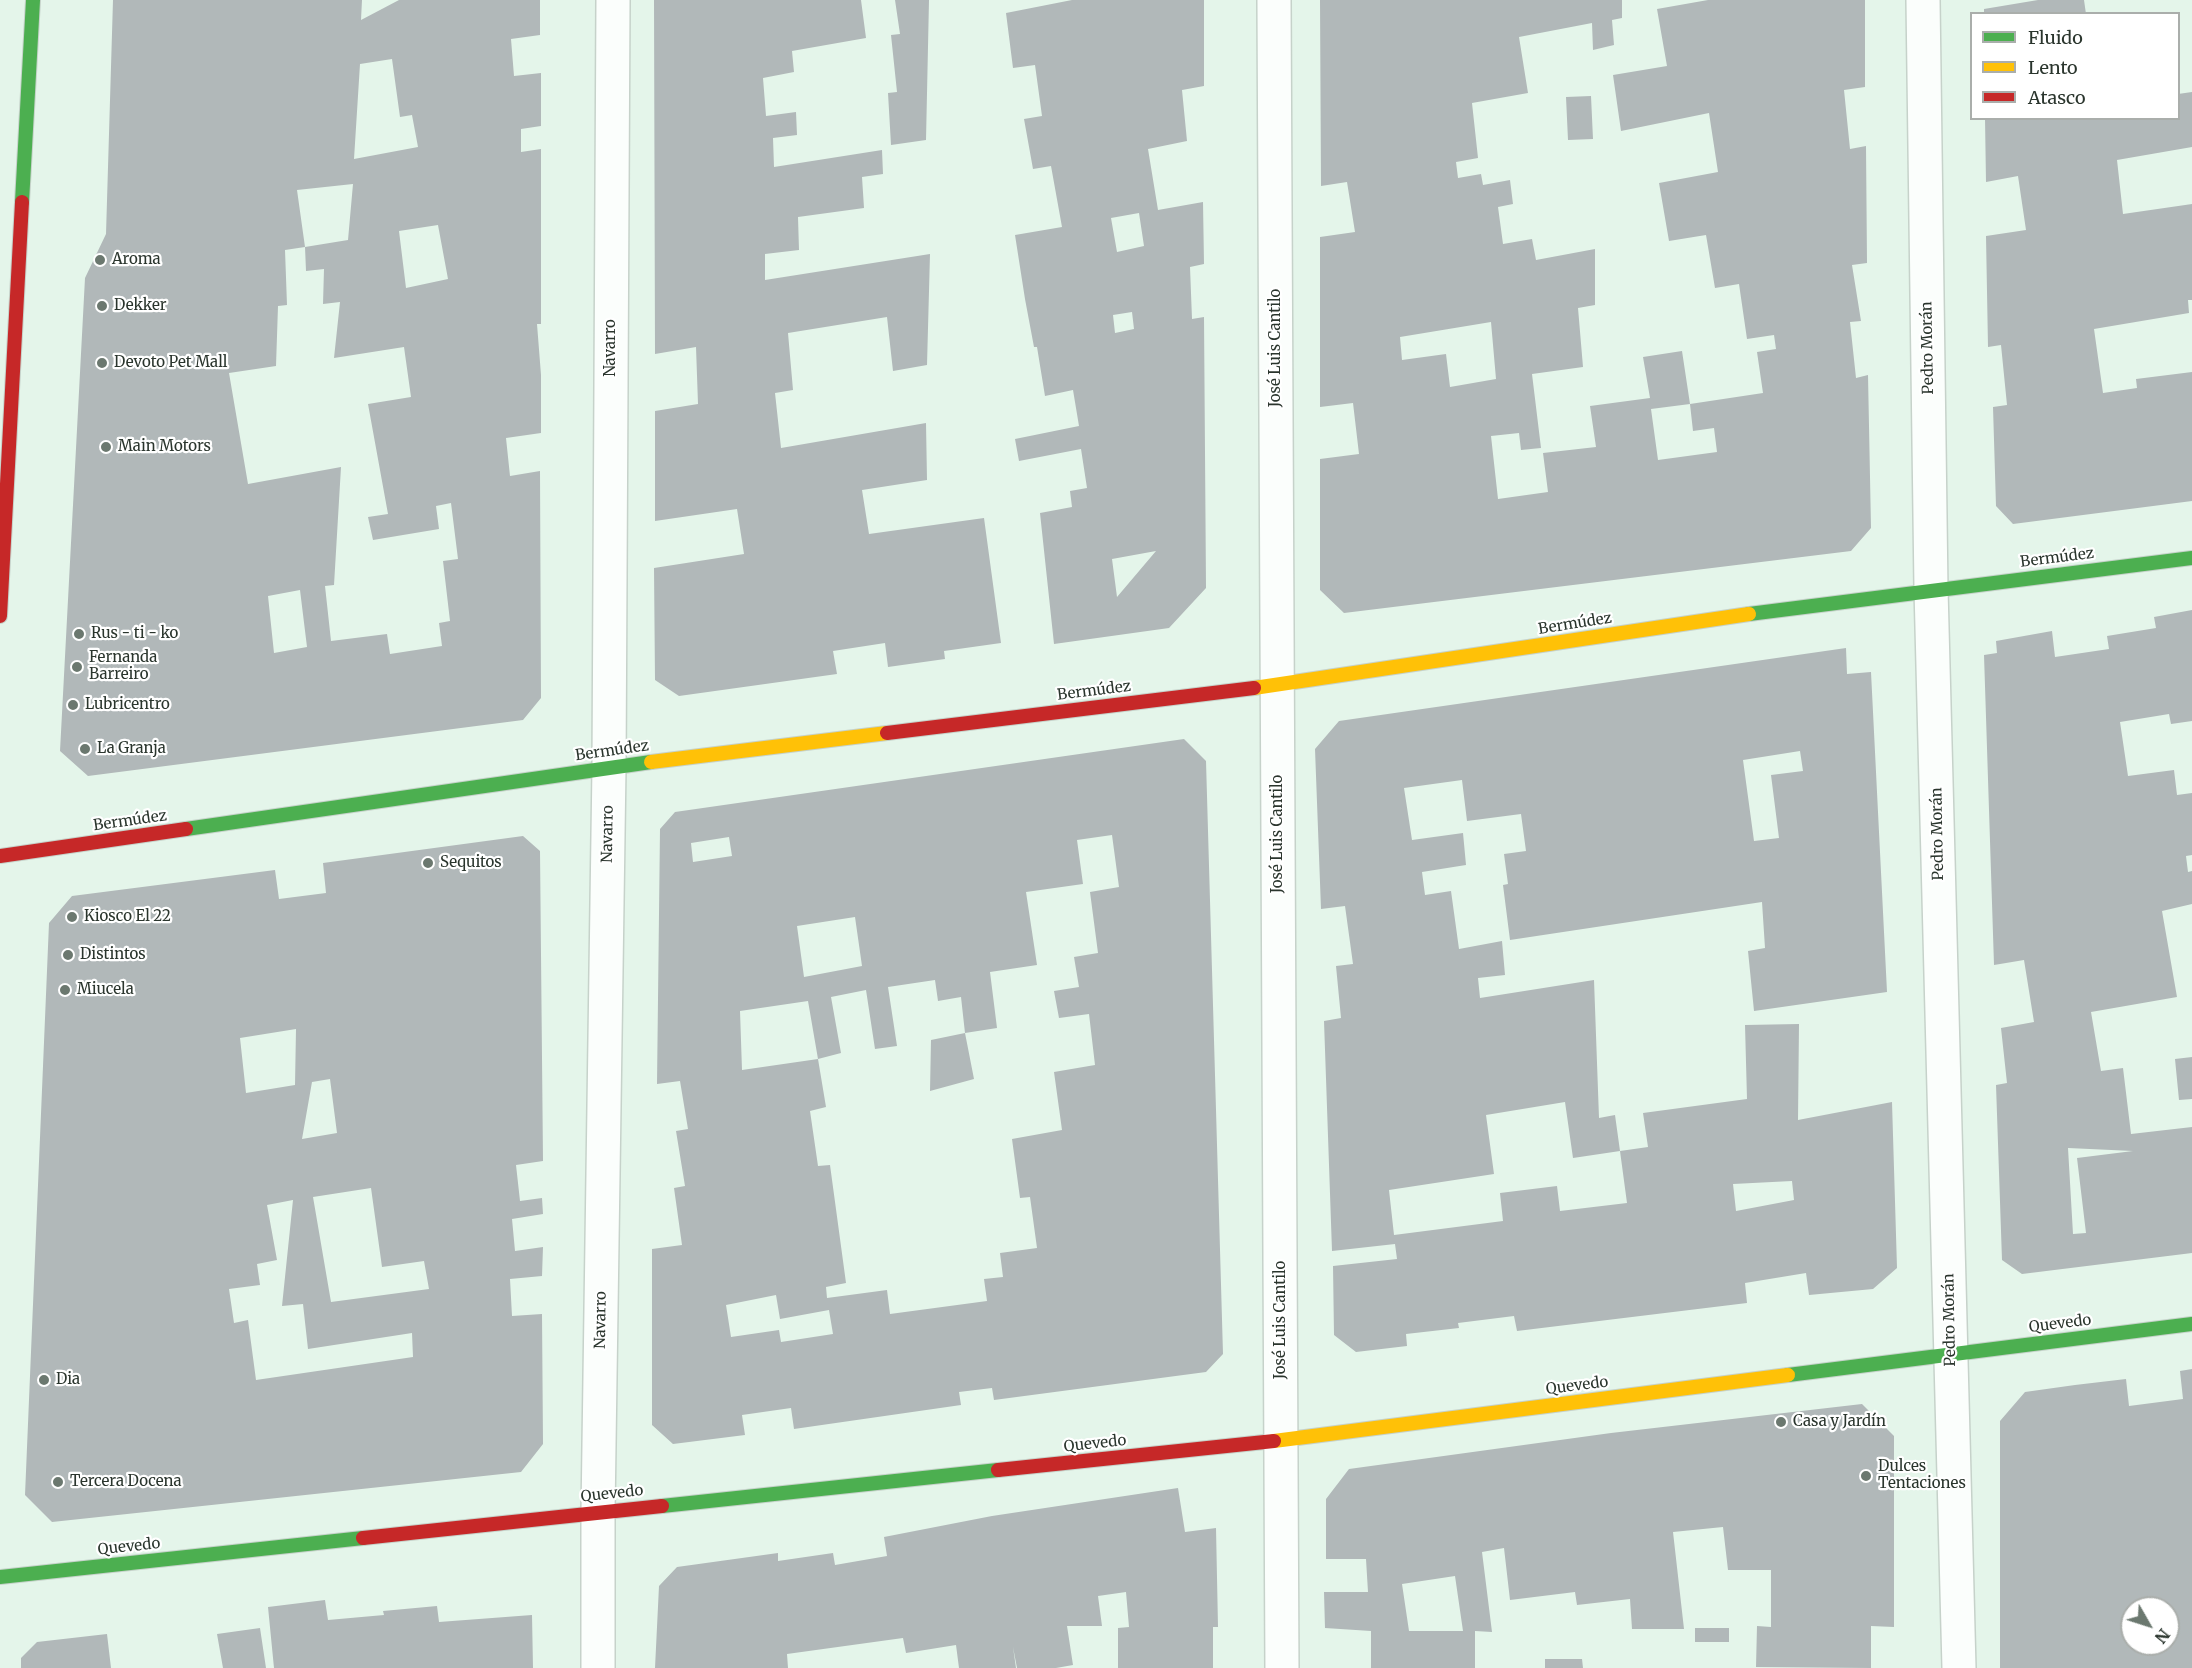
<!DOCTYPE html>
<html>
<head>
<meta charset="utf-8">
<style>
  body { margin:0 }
  #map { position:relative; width:2192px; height:1668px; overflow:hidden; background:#e4f5ea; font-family:Merriweather,serif }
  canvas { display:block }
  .legend { position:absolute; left:1970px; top:12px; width:210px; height:108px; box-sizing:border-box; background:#fff; border:2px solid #aaaeab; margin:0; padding:8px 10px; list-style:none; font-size:18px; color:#2a352d }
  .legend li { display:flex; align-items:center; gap:12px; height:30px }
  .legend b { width:30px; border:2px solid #aaaeab }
  .north { position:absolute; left:2120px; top:1596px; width:60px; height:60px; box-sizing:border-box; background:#fff; border:2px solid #aaaeab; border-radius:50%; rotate:129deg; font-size:16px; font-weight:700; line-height:24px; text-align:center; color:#2a352d }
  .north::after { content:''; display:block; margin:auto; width:21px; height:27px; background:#6b786f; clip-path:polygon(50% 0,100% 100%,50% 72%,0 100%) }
</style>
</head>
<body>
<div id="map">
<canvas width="2192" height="1668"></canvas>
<ul class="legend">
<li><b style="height:8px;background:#4caf50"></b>Fluido</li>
<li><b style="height:8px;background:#ffc107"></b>Lento</li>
<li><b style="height:8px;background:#c62828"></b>Atasco</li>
</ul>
<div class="north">N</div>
</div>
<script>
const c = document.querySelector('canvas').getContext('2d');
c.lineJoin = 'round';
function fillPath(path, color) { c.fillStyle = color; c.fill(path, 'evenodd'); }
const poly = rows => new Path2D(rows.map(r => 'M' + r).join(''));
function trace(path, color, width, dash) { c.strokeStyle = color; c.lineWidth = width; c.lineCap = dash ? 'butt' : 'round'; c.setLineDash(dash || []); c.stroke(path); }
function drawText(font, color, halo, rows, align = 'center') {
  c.font = font + ' Merriweather,serif'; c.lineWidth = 4.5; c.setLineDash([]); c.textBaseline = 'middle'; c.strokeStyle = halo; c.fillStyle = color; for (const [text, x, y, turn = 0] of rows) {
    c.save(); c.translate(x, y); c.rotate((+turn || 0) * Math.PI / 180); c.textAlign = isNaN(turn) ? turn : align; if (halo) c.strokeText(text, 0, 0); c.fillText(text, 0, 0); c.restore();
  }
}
fillPath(poly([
  [113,0,362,0,361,20,399,0,540,0,540,35,511,39,514,76,541,73,541,126,521,129,521,152,541,149,541,324,537,324,541,375,541,433,506,438,510,476,540,471,541,698,523,720,88,776,60,751,85,278,106,234],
  [392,59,400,117,412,115,418,147,354,159,360,64],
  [353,184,348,240,305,247,306,271,324,269,323,304,340,302,334,358,404,347,411,397,368,404,388,514,368,517,373,540,439,529,436,506,451,503,458,559,443,561,450,621,439,623,442,646,390,654,387,634,331,641,325,586,334,585,341,467,248,484,229,373,276,366,278,306,287,305,285,250,305,247,297,190],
  [438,225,448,279,406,288,399,231],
  [300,590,307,647,274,653,268,596],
  [654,0,861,0,866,38,792,51,794,72,763,78,766,116,796,112,797,135,773,138,774,167,882,150,883,174,862,177,864,208,798,217,799,250,765,254,765,280,930,254,927,365,893,371,887,317,788,333,793,390,775,393,781,448,926,423,927,480,862,490,869,534,984,518,1001,643,944,651,945,659,888,667,885,643,833,651,837,674,679,696,655,680,654,568,744,554,737,509,655,521,655,411,698,404,696,347,655,354],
  [895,0,929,0,926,140,891,145,888,93,897,92,891,35,900,34],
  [1072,0,1204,0,1204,86,1182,90,1187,141,1148,149,1158,210,1203,202,1204,264,1190,267,1192,319,1204,317,1206,588,1169,628,1054,644,1040,513,1072,507,1070,491,1087,488,1081,449,1019,461,1015,439,1079,426,1073,390,1045,396,1037,347,1034,347,1025,299,1015,235,1062,227,1051,166,1033,169,1024,119,1042,116,1035,65,1013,68,1006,13],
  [1139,213,1144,246,1117,252,1111,218],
  [1132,312,1134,329,1115,333,1113,315],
  [1156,551,1117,597,1112,559],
  [1320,0,1622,0,1622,18,1612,20,1614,45,1593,50,1592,23,1519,37,1528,93,1472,103,1478,158,1456,162,1458,178,1481,174,1483,185,1510,180,1513,204,1498,207,1503,244,1532,239,1536,260,1595,249,1595,305,1578,308,1583,367,1532,374,1541,448,1521,450,1519,433,1491,436,1498,499,1548,492,1543,453,1596,447,1590,406,1650,398,1643,357,1682,351,1690,404,1763,393,1757,352,1776,349,1774,335,1747,339,1739,284,1715,288,1706,235,1669,241,1659,183,1718,172,1709,113,1621,131,1613,75,1667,66,1657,9,1708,0,1865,0,1865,87,1844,90,1850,149,1866,146,1867,263,1852,265,1861,321,1850,322,1856,378,1868,375,1871,528,1851,551,1344,613,1320,590,1320,459,1359,454,1353,403,1320,407,1320,237,1355,232,1347,182,1321,186],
  [1491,322,1496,379,1450,387,1446,354,1402,360,1400,337],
  [1690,404,1693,431,1714,428,1717,452,1658,460,1651,409],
  [2038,0,2084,0,2086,14,1984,14,1984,9],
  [2192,92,2192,147,2117,160,2123,214,2192,204,2192,300,2188,300,2189,313,2094,329,2103,393,2137,388,2136,379,2192,372,2192,501,2013,524,1996,506,1993,407,2007,405,2001,345,1988,347,1986,236,2026,230,2018,176,1986,182,1985,118,2178,118,2178,94],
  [1591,96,1593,139,1568,140,1566,97],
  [2192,610,2192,721,2171,724,2169,714,2120,722,2128,776,2174,770,2177,795,2192,793,2192,855,2186,856,2188,872,2192,871,2192,904,2162,911,2177,997,2091,1012,2101,1071,2123,1068,2131,1134,2192,1127,2192,1253,2022,1274,2002,1260,1996,1085,2007,1083,2001,1028,2034,1022,2024,960,1994,965,1984,655,1997,653,1996,641,2052,631,2055,657,2109,649,2107,636,2156,628,2154,617],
  [2068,1148,2133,1151,2077,1158,2086,1233,2073,1234],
  [1846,648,1847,674,1871,672,1887,992,1754,1011,1748,951,1765,948,1762,902,1510,940,1503,885,1508,884,1504,854,1526,851,1521,814,1467,821,1462,780,1404,788,1412,840,1463,833,1466,865,1422,872,1425,895,1451,891,1459,949,1502,941,1505,975,1478,978,1480,998,1594,980,1599,1118,1615,1115,1620,1151,1573,1158,1565,1102,1486,1115,1494,1174,1389,1190,1394,1235,1503,1221,1500,1193,1557,1186,1560,1211,1627,1203,1620,1151,1648,1147,1643,1113,1747,1099,1745,1025,1799,1024,1798,1120,1892,1102,1897,1268,1873,1289,1809,1295,1806,1273,1745,1283,1747,1303,1517,1331,1514,1316,1458,1323,1459,1328,1406,1334,1407,1346,1356,1352,1334,1335,1333,1266,1397,1259,1395,1244,1332,1251,1324,1021,1341,1018,1336,966,1353,964,1345,906,1321,909,1315,749,1339,721],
  [1800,751,1803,771,1771,775,1779,838,1754,841,1743,760],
  [1792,1181,1794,1200,1736,1211,1733,1184],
  [1184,739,1206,761,1223,1354,1206,1372,994,1400,992,1388,959,1392,961,1405,794,1429,791,1408,742,1415,745,1435,673,1444,652,1425,652,1249,682,1245,674,1188,685,1186,676,1131,688,1129,680,1081,657,1084,660,829,675,812],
  [1112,835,1119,887,1090,892,1098,953,1074,957,1079,987,1054,991,1059,1018,1089,1014,1095,1065,1054,1072,1062,1130,1012,1139,1020,1198,1030,1197,1037,1248,1000,1253,1003,1277,984,1279,987,1301,890,1314,887,1290,827,1298,826,1287,846,1283,830,1165,818,1166,810,1111,826,1107,818,1059,742,1070,740,1011,808,1001,818,1059,841,1053,831,997,866,990,875,1049,897,1046,888,987,935,980,938,1001,961,997,965,1033,997,1028,990,972,1037,965,1026,892,1083,884,1077,840],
  [729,837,732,856,693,862,691,843],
  [855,917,862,966,804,977,797,926],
  [776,1295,780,1319,829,1310,833,1334,781,1342,779,1330,731,1337,726,1305],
  [523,836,540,851,543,1161,516,1165,520,1201,542,1198,543,1214,512,1219,515,1251,543,1247,542,1276,510,1279,512,1316,542,1314,543,1444,521,1472,52,1522,25,1495,49,923,72,896,275,870,279,899,326,893,323,863],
  [296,1029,295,1085,246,1093,240,1038],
  [330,1079,337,1133,302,1139,312,1082],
  [371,1188,382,1267,424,1261,429,1289,331,1302,313,1197],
  [293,1200,282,1306,303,1304,308,1349,412,1333,413,1357,256,1380,248,1320,234,1323,229,1289,260,1285,257,1264,277,1260,267,1205],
  [965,1033,974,1079,930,1091,931,1040],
  [2192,1057,2192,1099,2179,1100,2175,1059],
  [2192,1369,2192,1668,2000,1668,2000,1421,2025,1392,2075,1385,2126,1379,2129,1406,2183,1399,2180,1371],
  [2132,1608,2168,1608,2168,1644,2132,1644],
  [1862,1404,1894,1436,1894,1627,1871,1626,1871,1668,1756,1667,1757,1626,1771,1627,1771,1570,1728,1570,1723,1527,1673,1532,1684,1629,1632,1629,1630,1599,1577,1605,1575,1592,1510,1600,1504,1548,1482,1552,1492,1632,1475,1631,1475,1668,1371,1668,1371,1631,1325,1628,1324,1592,1368,1592,1366,1559,1326,1559,1326,1499,1349,1469,1611,1433],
  [1455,1576,1463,1631,1409,1631,1402,1584],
  [1178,1488,1185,1532,1216,1528,1218,1627,1213,1627,1213,1668,1118,1668,1118,1628,1129,1627,1126,1592,1098,1596,1102,1626,1067,1626,1073,1665,1056,1668,1017,1668,1013,1647,1016,1668,959,1668,956,1645,906,1653,903,1638,787,1654,788,1668,655,1668,659,1586,677,1567,778,1553,778,1561,833,1553,835,1565,887,1556,884,1537,992,1516],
  [325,1600,328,1620,384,1615,383,1611,437,1606,439,1622,532,1615,533,1668,274,1668,268,1607],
  [260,1628,266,1668,223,1668,217,1634],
  [1695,1628,1729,1628,1729,1642,1695,1642],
  [107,1634,111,1668,21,1668,21,1658,37,1642],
  [1545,1659,1582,1659,1583,1668,1545,1668]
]), '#b1b8b9');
const street = poly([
  [1274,0,1282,1668],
  [1923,0,1931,589,1959,1668],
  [598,1668,598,1512,609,767,613,0]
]);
const fast = poly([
  [22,202,33,0],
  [1749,614,2192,558],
  [186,829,651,762],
  [1788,1375,2192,1324],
  [662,1506,998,1470],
  [0,1577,363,1538]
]);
const slow = poly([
  [1254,688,1749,614],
  [651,762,887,733],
  [1274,1441,1788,1375]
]);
const jam = poly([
  [0,616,22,202],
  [887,733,1254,688],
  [0,856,186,829],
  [998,1470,1274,1441],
  [363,1538,662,1506]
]);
trace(street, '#c6d2ca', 36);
trace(fast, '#c6d2ca', 16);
trace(slow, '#c6d2ca', 16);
trace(jam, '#c6d2ca', 16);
trace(street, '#fbfefc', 33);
trace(fast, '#4caf50', 14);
trace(slow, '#ffc107', 14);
trace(jam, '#c62828', 14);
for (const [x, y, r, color] of [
  [100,260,6,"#6b786f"],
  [102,306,6,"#6b786f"],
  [102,363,6,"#6b786f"],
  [106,447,6,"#6b786f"],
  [79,634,6,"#6b786f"],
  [77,667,6,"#6b786f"],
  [73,705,6,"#6b786f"],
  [85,749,6,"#6b786f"],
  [428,863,6,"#6b786f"],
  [72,917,6,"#6b786f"],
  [68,955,6,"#6b786f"],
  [65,990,6,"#6b786f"],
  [44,1380,6,"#6b786f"],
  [1781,1422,6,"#6b786f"],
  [1866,1476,6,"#6b786f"],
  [58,1482,6,"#6b786f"]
]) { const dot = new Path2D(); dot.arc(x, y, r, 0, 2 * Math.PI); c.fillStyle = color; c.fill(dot); trace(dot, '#fff', 2); }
drawText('15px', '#2a352d', '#fff', [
  ["Aroma",112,260],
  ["Dekker",114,306],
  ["Devoto Pet Mall",114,363],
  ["Main Motors",118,447],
  ["Rus - ti - ko",91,634],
  ["Fernanda",89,658],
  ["Barreiro",89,675],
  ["Lubricentro",85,705],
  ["La Granja",97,749],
  ["Sequitos",440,863],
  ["Kiosco El 22",84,917],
  ["Distintos",80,955],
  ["Miucela",77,990],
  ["Dia",56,1380],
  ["Casa y Jardín",1793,1422],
  ["Dulces",1878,1467],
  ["Tentaciones",1878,1484],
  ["Tercera Docena",70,1482]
], 'left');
drawText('15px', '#2a352d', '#fff', [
  ["Navarro",611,348,-90],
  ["José Luis Cantilo",1276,348,-90],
  ["Pedro Morán",1928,348,-91],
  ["Bermúdez",2057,558,-7],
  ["Bermúdez",1575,624,-9],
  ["Bermúdez",1094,691,-7],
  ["Bermúdez",612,751,-8],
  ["Bermúdez",130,821,-8],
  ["Navarro",608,834,-89],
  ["José Luis Cantilo",1278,834,-90],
  ["Pedro Morán",1938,834,-91],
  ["Navarro",601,1320,-89],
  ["José Luis Cantilo",1281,1320,-90],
  ["Pedro Morán",1950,1320,-91],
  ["Quevedo",2060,1324,-7],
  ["Quevedo",1577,1386,-7],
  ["Quevedo",1095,1444,-6],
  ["Quevedo",612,1494,-6],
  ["Quevedo",129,1547,-6]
]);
</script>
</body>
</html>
